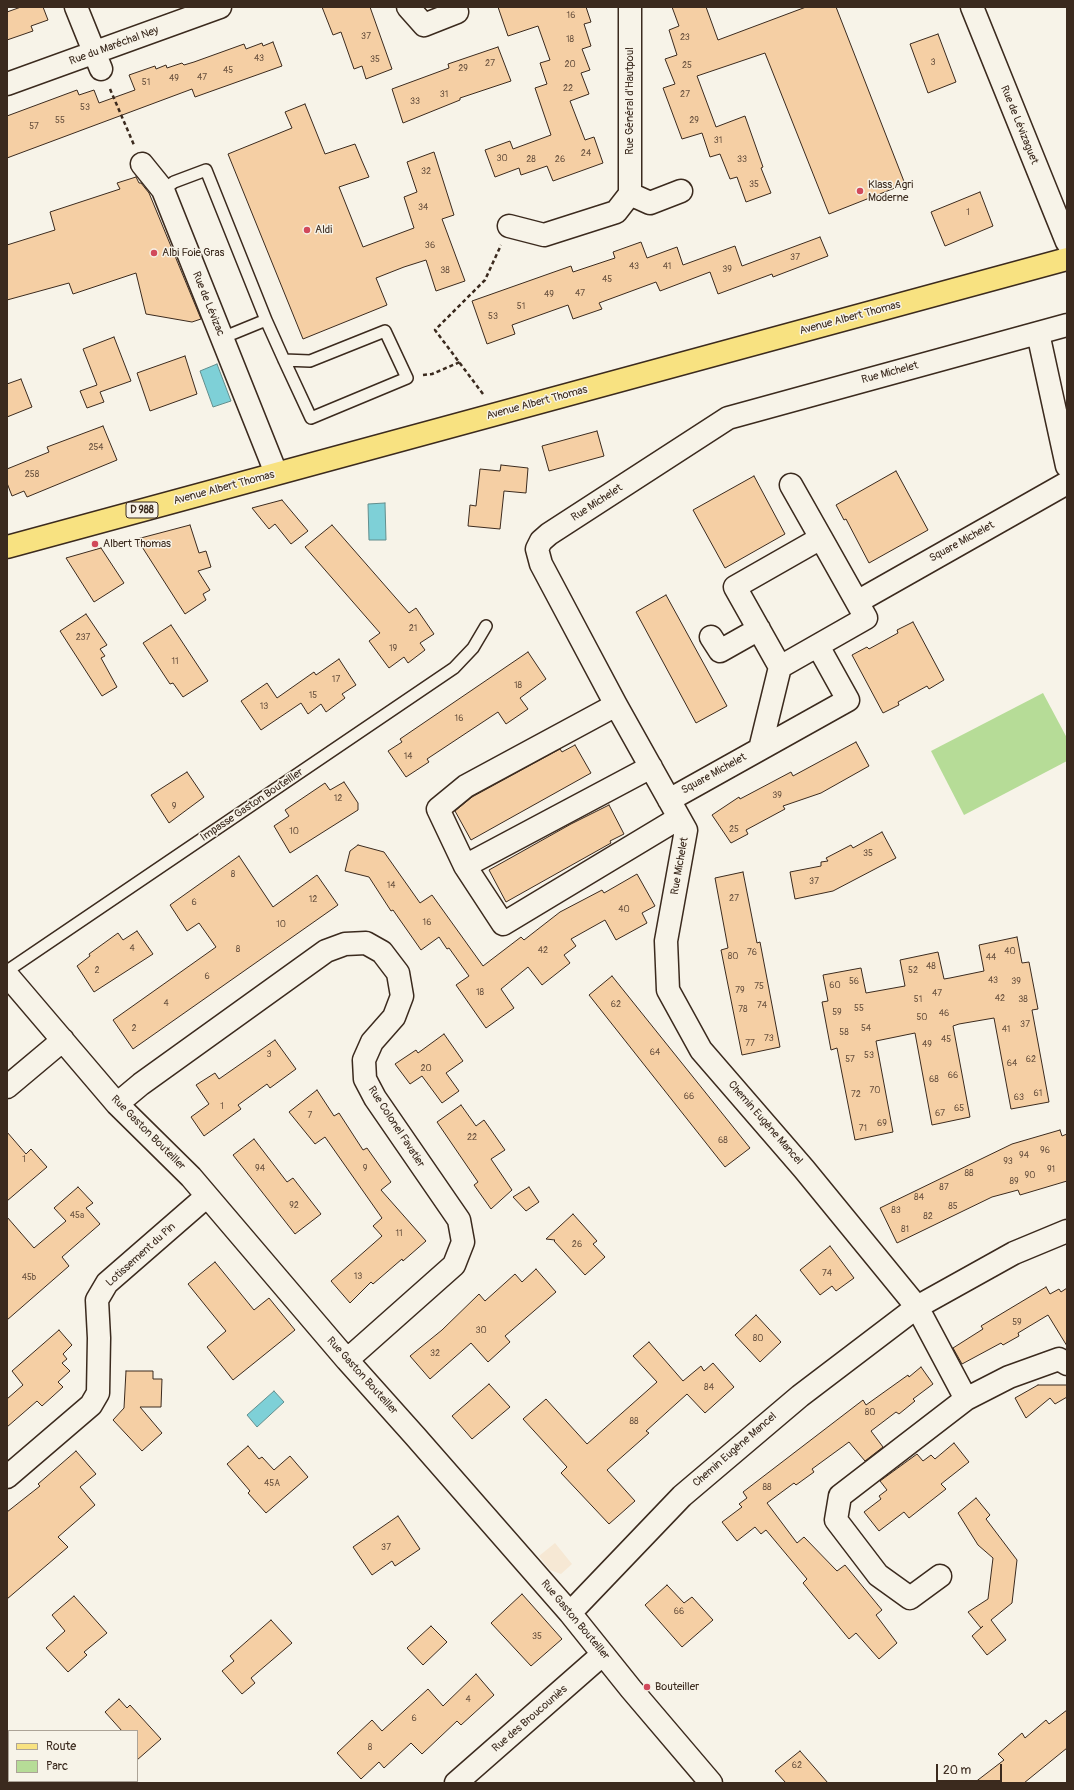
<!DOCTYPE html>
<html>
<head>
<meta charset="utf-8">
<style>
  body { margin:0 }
  #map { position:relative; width:1074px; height:1790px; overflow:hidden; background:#f7f3e8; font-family:Pangolin,sans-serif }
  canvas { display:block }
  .frame { position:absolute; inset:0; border:8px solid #3b2a1e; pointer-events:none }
  .legend { position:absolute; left:8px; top:1730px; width:130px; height:52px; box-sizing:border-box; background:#f7f3e8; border:1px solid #aca397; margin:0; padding:5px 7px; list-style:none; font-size:12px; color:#3b2a1e }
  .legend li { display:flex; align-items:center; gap:8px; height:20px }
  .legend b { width:20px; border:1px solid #aca397 }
  .scale { position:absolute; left:936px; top:1764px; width:66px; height:18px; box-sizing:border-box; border:2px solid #3b2a1e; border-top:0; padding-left:5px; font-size:12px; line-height:14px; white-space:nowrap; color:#3b2a1e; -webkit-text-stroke:3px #f7f3e8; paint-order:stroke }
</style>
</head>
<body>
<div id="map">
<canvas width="1074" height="1790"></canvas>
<div class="frame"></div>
<ul class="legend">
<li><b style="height:5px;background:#f8e281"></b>Route</li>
<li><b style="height:11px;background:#b6dc97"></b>Parc</li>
</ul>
<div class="scale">20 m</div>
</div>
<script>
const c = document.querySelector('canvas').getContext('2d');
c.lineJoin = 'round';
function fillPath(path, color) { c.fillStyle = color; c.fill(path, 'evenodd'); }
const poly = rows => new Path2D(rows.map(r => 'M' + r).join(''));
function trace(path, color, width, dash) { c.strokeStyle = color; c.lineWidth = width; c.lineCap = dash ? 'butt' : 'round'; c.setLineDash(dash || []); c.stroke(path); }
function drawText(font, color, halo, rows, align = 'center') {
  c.font = font + ' Pangolin,sans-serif'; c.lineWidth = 3; c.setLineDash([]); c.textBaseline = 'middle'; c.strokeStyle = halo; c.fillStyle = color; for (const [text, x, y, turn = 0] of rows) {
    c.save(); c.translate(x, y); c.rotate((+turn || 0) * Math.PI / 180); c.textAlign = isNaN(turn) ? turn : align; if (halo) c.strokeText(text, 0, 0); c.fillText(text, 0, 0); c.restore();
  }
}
fillPath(poly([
  [555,1543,572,1564,561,1574,550,1570,539,1556]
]), '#f6e8d4');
fillPath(poly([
  [1043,693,1067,738,1067,761,964,815,931,751]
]), '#b6dc97');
const water = poly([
  [217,364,231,401,213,407,200,371,217,364],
  [385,503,386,540,369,540,368,504,385,503],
  [274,1391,284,1402,257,1427,247,1415,274,1391]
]);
fillPath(water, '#7ed0d7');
trace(water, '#638e8d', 1);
const building = poly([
  [21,7,43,7,48,20,31,26,33,31,7,40,7,12,21,7],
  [322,7,370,7,392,69,366,79,362,66,354,69,341,32,333,35,322,7],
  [498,7,586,7,591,22,584,24,591,46,582,49,590,70,581,73,589,94,570,101,585,140,594,137,603,163,553,181,547,166,521,175,519,168,495,177,485,150,510,141,513,149,551,135,535,88,547,84,540,63,550,60,538,26,508,36,498,7],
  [672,7,706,7,718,40,806,7,836,7,905,184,829,214,765,53,697,76,716,127,745,116,763,167,761,168,771,193,746,202,737,177,730,179,720,154,710,157,702,133,682,139,663,88,675,84,665,59,677,55,669,30,679,26,672,7],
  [938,34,956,82,928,93,910,44,938,34],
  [273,42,282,66,195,97,192,89,7,158,7,116,77,90,79,95,94,90,99,103,135,90,129,75,155,66,156,69,166,65,167,68,182,63,184,65,194,62,244,44,246,49,262,43,263,46,273,42],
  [498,47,511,81,460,98,460,100,403,123,392,89,449,68,448,64,498,47],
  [305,104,325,154,355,144,362,161,369,177,339,187,363,247,414,228,404,197,417,192,407,162,434,152,454,215,442,219,465,281,436,291,426,260,404,267,376,278,387,305,303,339,228,154,292,128,285,112,305,104],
  [136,177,139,183,141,183,149,193,201,319,192,322,146,314,136,273,73,294,69,283,7,300,7,245,55,230,50,212,120,189,117,183,136,177],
  [980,192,993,226,945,246,931,212,980,192],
  [820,237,828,256,773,277,772,274,718,294,710,272,660,291,656,282,599,303,602,309,573,319,568,305,512,325,515,334,487,344,472,301,571,266,573,272,615,258,613,252,641,242,647,258,677,247,683,265,735,246,742,266,820,237],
  [114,337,131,381,100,392,104,402,87,408,80,391,97,385,83,349,114,337],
  [185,356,197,394,150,411,137,373,185,356],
  [21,379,32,407,7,417,7,384,21,379],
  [103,426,117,460,27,497,24,491,12,496,7,483,7,469,49,452,47,447,103,426],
  [597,431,604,456,549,471,542,446,597,431],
  [501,465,528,468,526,493,504,491,500,529,468,526,470,505,476,506,480,469,500,471,501,465],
  [896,471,928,530,869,563,846,519,844,520,836,505,896,471],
  [754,476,785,534,725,568,693,510,754,476],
  [282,500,308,531,291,544,275,524,269,529,252,508,282,500],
  [190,525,199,553,206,551,211,567,198,571,210,590,203,594,206,600,185,614,137,539,190,525],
  [332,525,409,613,416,608,434,634,420,643,425,650,408,663,404,657,389,668,369,641,380,633,305,547,332,525],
  [101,548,124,583,94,602,66,558,101,548],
  [666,595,727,706,696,723,636,612,666,595],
  [86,614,107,645,100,649,105,656,101,658,117,687,102,696,60,631,86,614],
  [913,622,944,680,929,689,927,686,898,702,899,705,883,713,852,655,867,647,869,649,898,633,897,630,913,622],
  [171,625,208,681,183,697,173,683,170,684,143,643,171,625],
  [528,652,546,679,520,698,528,709,506,724,498,712,427,759,429,762,406,777,388,751,402,742,400,739,528,652],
  [339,659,356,685,342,694,345,698,326,712,321,704,308,714,301,703,261,730,241,701,267,683,277,698,314,672,316,675,339,659],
  [856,742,869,766,821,793,783,806,785,809,746,830,748,834,731,843,712,815,739,797,740,799,791,772,793,776,856,742],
  [575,745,591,773,471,840,455,811,472,797,560,749,562,752,575,745],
  [187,772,204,797,169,823,151,795,187,772],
  [344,782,358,803,358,810,290,853,274,826,289,816,285,810,325,783,330,790,344,782],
  [609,805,624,834,610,841,611,843,506,902,489,870,571,824,609,805],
  [882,832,896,858,833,891,795,899,790,872,821,866,821,862,828,861,826,858,851,845,853,848,882,832],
  [358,845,384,852,420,903,432,895,483,966,521,937,524,940,560,912,602,890,604,893,637,874,655,906,642,913,647,923,616,940,605,920,571,939,576,946,564,955,570,963,542,985,528,967,501,989,514,1008,486,1028,456,985,469,976,449,948,447,949,439,937,421,950,393,910,391,911,369,877,345,871,350,851,358,845],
  [239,856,273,907,317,875,338,905,133,1049,113,1020,216,947,199,923,187,931,170,905,239,856],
  [743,872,757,943,760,942,780,1047,742,1055,721,950,728,948,715,878,743,872],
  [137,931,153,954,94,992,77,966,90,956,89,954,118,933,123,940,137,931],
  [1017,937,1022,963,1029,962,1038,1009,1032,1010,1049,1102,1011,1109,994,1018,959,1024,953,1026,970,1117,932,1125,915,1033,876,1041,893,1132,855,1140,837,1048,831,1050,822,1002,828,1001,823,975,861,968,866,993,905,986,900,960,938,952,944,979,950,978,984,971,979,945,1017,937],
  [612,976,750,1148,725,1167,589,995,612,976],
  [444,1034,463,1061,446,1073,459,1091,442,1103,422,1076,410,1084,395,1064,416,1050,418,1053,444,1034],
  [275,1040,296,1069,270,1088,267,1084,238,1105,241,1109,204,1136,191,1117,209,1104,196,1085,215,1073,219,1079,275,1040],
  [317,1090,334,1116,339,1113,363,1150,367,1148,391,1182,381,1190,426,1241,403,1261,402,1259,373,1284,371,1282,350,1303,331,1281,382,1236,373,1226,382,1218,325,1137,315,1144,289,1112,317,1090],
  [461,1105,476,1126,484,1120,505,1150,491,1159,512,1190,491,1209,474,1185,478,1182,437,1122,461,1105],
  [1060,1130,1062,1136,1067,1134,1067,1181,1020,1195,1018,1190,992,1197,897,1243,880,1208,1012,1144,1060,1130],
  [7,1132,26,1154,31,1149,47,1167,7,1201,7,1132],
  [254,1139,287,1182,293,1178,321,1214,295,1234,233,1155,254,1139],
  [78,1187,93,1203,86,1208,100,1224,62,1257,69,1266,7,1320,7,1217,34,1248,66,1221,54,1208,78,1187],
  [529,1187,539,1202,526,1211,513,1197,529,1187],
  [573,1214,597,1241,593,1244,605,1257,585,1275,554,1241,555,1240,546,1239,573,1214],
  [830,1246,854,1278,836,1291,832,1286,820,1295,800,1270,830,1246],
  [215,1262,254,1310,269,1298,295,1330,233,1380,207,1347,226,1331,188,1284,215,1262],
  [536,1269,556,1292,505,1336,510,1342,488,1362,471,1343,430,1379,410,1356,442,1330,479,1294,485,1301,515,1274,522,1282,536,1269],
  [1046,1287,1050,1294,1059,1289,1061,1292,1067,1288,1067,1346,1048,1315,1018,1333,1019,1336,1003,1345,1001,1343,962,1364,953,1348,983,1329,981,1326,1046,1287],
  [756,1315,781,1342,760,1362,735,1335,756,1315],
  [59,1330,72,1345,63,1354,67,1359,62,1363,70,1371,58,1382,63,1387,42,1406,37,1401,7,1427,7,1399,23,1385,12,1371,59,1330],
  [649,1342,683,1381,701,1366,704,1371,713,1363,734,1387,705,1413,687,1394,646,1431,649,1433,607,1470,635,1501,609,1524,561,1473,567,1467,523,1419,546,1399,587,1444,657,1382,633,1356,649,1342],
  [921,1367,933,1384,913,1399,915,1401,899,1414,896,1412,871,1431,883,1447,865,1461,849,1442,812,1469,814,1472,796,1485,794,1483,767,1503,797,1543,804,1537,837,1571,845,1565,882,1610,876,1615,897,1643,879,1659,856,1633,849,1639,803,1583,807,1579,766,1530,761,1534,755,1527,737,1541,722,1522,742,1507,739,1504,747,1498,743,1492,863,1400,866,1405,908,1375,909,1377,921,1367],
  [126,1371,153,1371,153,1379,162,1379,161,1407,140,1407,162,1433,142,1451,113,1420,124,1408,126,1371],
  [489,1384,510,1407,472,1439,452,1416,489,1384],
  [1038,1385,1067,1385,1067,1397,1055,1404,1050,1398,1026,1418,1015,1398,1038,1385],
  [954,1443,969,1462,941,1484,946,1489,909,1518,904,1512,879,1531,864,1512,881,1499,879,1496,887,1490,880,1481,917,1454,923,1461,931,1455,935,1459,954,1443],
  [248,1446,259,1459,262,1457,274,1470,290,1456,308,1477,266,1513,248,1493,250,1491,227,1464,248,1446],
  [76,1451,96,1474,80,1487,95,1505,58,1537,68,1547,7,1599,7,1512,40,1486,38,1484,76,1451],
  [976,1498,990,1515,986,1519,1017,1560,1012,1603,991,1620,1006,1640,987,1655,972,1636,983,1626,981,1628,968,1612,988,1599,993,1558,978,1545,958,1513,976,1498],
  [398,1516,420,1549,395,1566,392,1561,372,1575,353,1547,398,1516],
  [667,1585,684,1603,692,1597,713,1620,682,1647,645,1605,667,1585],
  [522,1594,562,1639,531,1666,491,1623,522,1594],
  [74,1596,107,1633,84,1652,87,1655,68,1672,46,1648,65,1631,52,1615,74,1596],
  [271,1620,292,1643,251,1678,255,1683,242,1694,222,1671,234,1661,230,1656,271,1620],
  [431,1626,447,1642,423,1665,407,1648,431,1626],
  [476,1674,494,1695,461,1725,457,1721,422,1754,411,1743,384,1768,379,1762,361,1779,337,1753,372,1720,382,1731,428,1689,443,1706,476,1674],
  [119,1699,127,1708,130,1705,161,1739,137,1760,137,1731,122,1731,105,1712,119,1699],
  [1067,1710,1067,1748,1024,1783,974,1783,1004,1760,998,1754,1022,1733,1025,1738,1046,1720,1049,1724,1067,1710],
  [800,1751,828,1783,786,1783,775,1771,800,1751]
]);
fillPath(building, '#f5cfa4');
trace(building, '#3b2a1e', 1);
const service = poly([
  [163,190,174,182,206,170,266,320],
  [222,338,266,320,284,360,311,418,407,378,385,331,310,361,284,360],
  [7,971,454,668,473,648,486,626]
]);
const minor = poly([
  [76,7,101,69],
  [408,7,424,25,457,12],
  [972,7,1067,242],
  [7,84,220,7],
  [142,164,163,190,276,473],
  [630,194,650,203,681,191],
  [509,226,544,235,616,212,630,194,630,7],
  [1038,333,1067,466],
  [791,485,821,538],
  [821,538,866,618,780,667,735,587,821,538],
  [857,602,1067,483],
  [711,637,720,651,759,629],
  [616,705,466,786,438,809,465,866,651,767],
  [760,749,780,667],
  [669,800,848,700,818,646],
  [465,866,503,924,679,818],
  [7,975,117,1104,191,1177,347,1360,415,1436,570,1613,631,1689,711,1783],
  [7,1087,63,1040],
  [117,1104,141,1084,326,951,345,944,366,943,382,952,398,973,402,996,394,1017,372,1042,364,1060,365,1079,375,1098,459,1220,463,1242,454,1265,347,1360],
  [966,1399,1009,1377,1059,1359,1067,1364],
  [7,1477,91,1405,98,1393,99,1338,97,1300,107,1283,207,1196],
  [940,1576,910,1598,878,1575,836,1520,840,1496,966,1399,917,1307,804,1169,701,1050,668,990,666,941,686,830,616,705,541,564,537,549,541,541,549,534,728,418,1067,325],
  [570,1613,682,1496,800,1396,917,1307,1014,1253,1067,1231],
  [456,1783,603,1654]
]);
const primary = poly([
  [7,547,1067,259]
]);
trace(service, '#3b2a1e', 14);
trace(minor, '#3b2a1e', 25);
trace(primary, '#3b2a1e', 25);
trace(poly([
  [110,89,134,145],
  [423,375,432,374,460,362],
  [483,394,435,330,485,280,501,245]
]), '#3b2a1e', 2.5, [4, 3]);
trace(service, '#f7f3e8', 11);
trace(minor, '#f7f3e8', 22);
trace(primary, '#f8e281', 22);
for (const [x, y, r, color] of [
  [860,191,4,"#d1495b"],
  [307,230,4,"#d1495b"],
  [154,253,4,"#d1495b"],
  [95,544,4,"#d1495b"],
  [647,1687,4,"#d1495b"]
]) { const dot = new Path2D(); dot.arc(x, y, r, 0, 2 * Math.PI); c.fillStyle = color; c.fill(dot); trace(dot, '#f7f3e8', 1.5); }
drawText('9px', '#6a5340', null, [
  ["16",571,16],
  ["37",366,37],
  ["23",685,38],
  ["18",570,40],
  ["43",259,59],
  ["35",375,60],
  ["3",933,63],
  ["27",490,64],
  ["20",570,65],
  ["25",687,66],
  ["29",463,69],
  ["45",228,71],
  ["47",202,78],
  ["49",174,79],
  ["51",146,83],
  ["22",568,89],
  ["31",444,95],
  ["27",685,95],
  ["33",415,102],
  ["53",85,108],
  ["55",60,121],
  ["29",694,121],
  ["57",34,127],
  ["31",718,141],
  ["24",586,154],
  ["30",502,159],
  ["28",531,160],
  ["26",560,160],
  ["33",742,160],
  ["32",426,172],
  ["35",754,185],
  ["34",423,208],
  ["1",968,213],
  ["36",430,246],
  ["37",795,258],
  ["43",634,267],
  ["41",667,267],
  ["39",727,270],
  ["38",445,271],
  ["45",607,280],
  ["47",580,294],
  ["49",549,295],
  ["51",521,307],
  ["53",493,317],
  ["254",96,448],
  ["258",32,475],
  ["21",413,629],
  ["237",83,638],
  ["19",393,649],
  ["11",175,662],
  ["17",336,680],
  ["18",518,686],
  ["15",313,696],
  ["13",264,707],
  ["16",459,719],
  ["14",408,757],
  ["39",777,796],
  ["12",338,799],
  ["9",174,807],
  ["25",734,830],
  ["10",294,832],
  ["35",868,854],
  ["8",233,875],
  ["37",814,882],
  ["14",391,886],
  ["27",734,899],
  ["12",313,900],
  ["6",194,903],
  ["40",624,910],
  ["16",427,923],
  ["10",281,925],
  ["4",132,949],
  ["8",238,950],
  ["42",543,951],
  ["40",1010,952],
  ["76",752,953],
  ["80",733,957],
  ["44",991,958],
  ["48",931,967],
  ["2",97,971],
  ["52",913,971],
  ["6",207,977],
  ["43",993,981],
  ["56",854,982],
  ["39",1016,982],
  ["60",835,986],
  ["75",759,987],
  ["79",740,991],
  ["18",480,993],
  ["47",937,994],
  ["42",1000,999],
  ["51",918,1000],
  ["38",1023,1000],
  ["4",166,1004],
  ["62",616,1005],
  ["74",762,1006],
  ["55",859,1009],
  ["78",743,1010],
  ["59",837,1013],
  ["46",944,1014],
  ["50",922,1018],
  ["37",1025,1025],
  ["2",134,1029],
  ["54",866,1029],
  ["41",1006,1030],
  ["58",844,1033],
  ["73",769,1039],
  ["45",946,1040],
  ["77",750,1044],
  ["49",927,1045],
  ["64",655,1053],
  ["3",269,1055],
  ["53",869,1056],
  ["57",850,1060],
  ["62",1031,1060],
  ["64",1012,1064],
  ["20",426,1069],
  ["66",953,1076],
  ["68",934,1080],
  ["70",875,1091],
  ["61",1038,1094],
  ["72",856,1095],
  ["66",689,1097],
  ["63",1019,1098],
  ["1",222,1107],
  ["65",959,1109],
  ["67",940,1114],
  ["7",310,1116],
  ["69",882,1124],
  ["71",863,1129],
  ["22",472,1138],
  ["68",723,1141],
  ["96",1045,1151],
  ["94",1024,1156],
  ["1",24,1160],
  ["93",1008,1162],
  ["94",260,1169],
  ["9",365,1169],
  ["91",1051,1170],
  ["88",969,1174],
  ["90",1030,1176],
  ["89",1014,1182],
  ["87",944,1188],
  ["84",919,1198],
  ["92",294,1206],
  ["85",953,1207],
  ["83",896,1211],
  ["45a",77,1216],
  ["82",928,1217],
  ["81",905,1230],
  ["11",399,1234],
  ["26",577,1245],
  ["74",827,1274],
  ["13",358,1277],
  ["45b",29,1278],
  ["59",1017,1323],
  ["30",481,1331],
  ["80",758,1339],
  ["32",435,1354],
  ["84",709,1388],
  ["80",870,1413],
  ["88",634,1422],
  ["45A",272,1484],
  ["88",767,1488],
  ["37",386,1548],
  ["66",679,1612],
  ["35",537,1637],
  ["4",468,1700],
  ["6",414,1719],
  ["8",370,1748],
  ["62",797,1766]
]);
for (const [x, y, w] of [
  [142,510,32]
]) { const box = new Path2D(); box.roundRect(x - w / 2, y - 8, w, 16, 3); c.fillStyle = '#f7f3e8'; c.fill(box); trace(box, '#3b2a1e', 1); }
drawText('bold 10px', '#3b2a1e', null, [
  ["D 988",142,510]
]);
drawText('11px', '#3b2a1e', '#f7f3e8', [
  ["Rue du Maréchal Ney",114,46,-20],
  ["Rue Général d'Hautpoul",630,101,-90],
  ["Rue de Lévizaguet",1019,125,68],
  ["Rue de Lévizac",208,304,68],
  ["Avenue Albert Thomas",850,318,-15],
  ["Rue Michelet",890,373,-15],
  ["Avenue Albert Thomas",537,403,-15],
  ["Avenue Albert Thomas",224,488,-15],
  ["Rue Michelet",597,503,-33],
  ["Square Michelet",962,542,-29],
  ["Square Michelet",714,774,-29],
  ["Impasse Gaston Bouteiller",252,805,-34],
  ["Rue Michelet",680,866,-80],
  ["Chemin Eugène Mancel",765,1123,49],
  ["Rue Colonel Favatier",396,1127,57],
  ["Rue Gaston Bouteiller",148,1133,45],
  ["Lotissement du Pin",141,1255,-42],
  ["Rue Gaston Bouteiller",362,1376,48],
  ["Chemin Eugène Mancel",735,1450,-41],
  ["Rue Gaston Bouteiller",575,1620,50],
  ["Rue des Broucouniès",530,1719,-41]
]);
drawText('11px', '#3b2a1e', '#f7f3e8', [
  ["Klass Agri",868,185],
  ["Moderne",868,198],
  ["Aldi",315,230],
  ["Albi Foie Gras",162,253],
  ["Albert Thomas",103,544],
  ["Bouteiller",655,1687]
], 'left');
</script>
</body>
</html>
